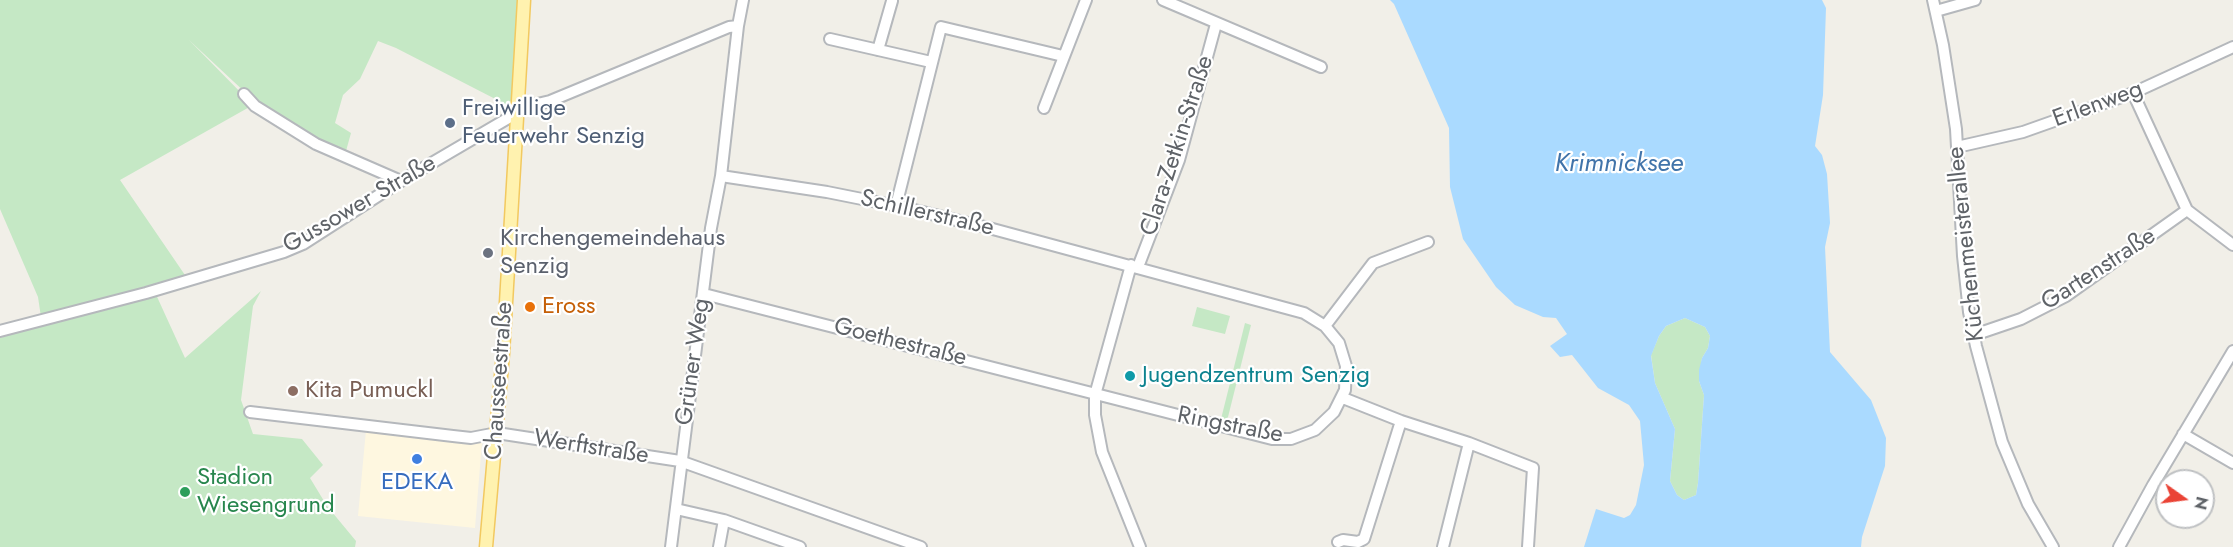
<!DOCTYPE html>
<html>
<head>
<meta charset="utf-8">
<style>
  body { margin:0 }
  #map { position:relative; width:2233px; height:547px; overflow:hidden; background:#f1efe8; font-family:Jost,sans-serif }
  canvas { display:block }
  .north { position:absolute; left:2155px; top:469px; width:60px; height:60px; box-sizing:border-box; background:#fff; border:2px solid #bfc1c3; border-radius:50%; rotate:104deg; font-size:16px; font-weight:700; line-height:24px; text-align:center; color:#5f6368 }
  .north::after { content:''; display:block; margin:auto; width:21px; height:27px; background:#ea4335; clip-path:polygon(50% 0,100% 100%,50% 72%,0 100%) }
</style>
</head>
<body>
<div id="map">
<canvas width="2233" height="547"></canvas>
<div class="north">N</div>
</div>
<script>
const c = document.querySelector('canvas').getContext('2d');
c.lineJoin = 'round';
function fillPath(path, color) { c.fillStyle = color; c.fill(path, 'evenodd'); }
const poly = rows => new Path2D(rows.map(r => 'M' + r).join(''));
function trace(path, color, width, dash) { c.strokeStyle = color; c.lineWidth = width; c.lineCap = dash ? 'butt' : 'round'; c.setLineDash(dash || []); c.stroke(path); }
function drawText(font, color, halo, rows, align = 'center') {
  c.font = font + ' Jost,sans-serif'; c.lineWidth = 4.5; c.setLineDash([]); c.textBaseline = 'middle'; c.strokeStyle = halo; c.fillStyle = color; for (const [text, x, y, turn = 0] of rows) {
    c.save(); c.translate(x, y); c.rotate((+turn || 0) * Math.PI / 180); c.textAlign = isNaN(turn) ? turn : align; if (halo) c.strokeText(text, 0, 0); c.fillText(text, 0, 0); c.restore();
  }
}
fillPath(poly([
  [366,430,482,442,475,528,358,516]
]), '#fef7e0');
fillPath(poly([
  [0,0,519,0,514,97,507,105,396,48,378,41,360,79,343,95,335,123,351,133,346,151,319,141,263,109,189,40,253,105,120,180,187,278,153,288,185,358,261,291,253,306,241,400,253,434,302,439,323,465,310,478,327,506,356,541,355,547,0,547,0,338,42,324,38,297,0,209],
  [1197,307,1230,316,1225,334,1192,326],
  [1685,318,1705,327,1710,336,1708,348,1702,358,1699,381,1704,395,1698,483,1696,495,1684,500,1677,495,1670,481,1675,429,1655,383,1651,355,1659,336,1666,326],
  [1245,323,1251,325,1227,421,1221,419]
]), '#c5e8c5');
fillPath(poly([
  [1390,0,1822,0,1826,8,1823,95,1815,146,1822,155,1827,174,1830,223,1825,247,1830,352,1871,400,1886,438,1885,466,1862,537,1861,547,1584,547,1596,509,1624,518,1630,515,1636,505,1644,465,1640,421,1629,405,1598,388,1572,355,1560,357,1550,346,1567,334,1556,318,1543,317,1515,305,1496,287,1463,239,1450,187,1449,128,1394,4],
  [1685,318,1705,327,1710,336,1708,348,1702,358,1699,370,1699,381,1704,395,1698,483,1696,495,1684,500,1677,495,1670,481,1675,429,1655,383,1651,356,1659,336,1666,326]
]), '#aadaff');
const minor = poly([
  [1163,0,1321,67],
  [1933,0,1943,45,1956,129,1963,256,1969,312,1976,346,2002,442,2028,504,2053,547],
  [1936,11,1975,0],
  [830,39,931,62],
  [878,50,892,1],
  [2133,93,2187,210,2233,245],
  [244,94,255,106,316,144,401,181],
  [1044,108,1086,0],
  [1957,147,2023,132,2133,93,2233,47],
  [896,206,941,27,1063,56],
  [1131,265,1095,395,1095,415,1102,452,1140,547],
  [1138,267,1179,160,1216,24],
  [704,294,1272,439,1291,439,1315,430,1334,412,1345,390,1346,366,1339,343,1325,326,1304,313,989,228,902,207,827,192,721,176],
  [1325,326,1373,263,1428,242],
  [0,331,146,293,284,252,303,244,401,181,529,106,550,101,729,27,738,26],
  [1974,335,2021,319,2066,296,2187,210],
  [1343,398,1401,421,1469,443,1533,468,1528,547],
  [250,412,453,436,471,438,497,433,680,461,921,547],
  [2183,434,2233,463],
  [676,509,724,520,719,547],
  [724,520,800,547],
  [1338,542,1343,540,1358,542,1364,539,1401,421],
  [671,547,711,228,721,176,738,26,743,0],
  [1443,547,1469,443],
  [2119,547,2153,485,2233,351]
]);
const major = poly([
  [486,547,503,353,524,0]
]);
trace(minor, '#b5b8bc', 14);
trace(major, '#f2c960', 15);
trace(minor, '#fff', 10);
trace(major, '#fff2af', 12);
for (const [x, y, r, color] of [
  [450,123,6,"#5c6f8a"],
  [488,253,6,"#6b7280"],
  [530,307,6,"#e8710a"],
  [1130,376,6,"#0f9aa8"],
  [293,391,6,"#8d6e63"],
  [417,459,6,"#3f7fe0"],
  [185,492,6,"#2e9e5b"]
]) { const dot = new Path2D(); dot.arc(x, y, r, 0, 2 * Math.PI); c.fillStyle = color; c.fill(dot); trace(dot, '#fff', 2); }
drawText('24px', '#5f6368', '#fff', [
  ["Erlenweg",2098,105,-20],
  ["Clara-Zetkin-Straße",1178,146,-72],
  ["Gussower Straße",360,205,-30],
  ["Schillerstraße",927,214,13],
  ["Küchenmeisterallee",1967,244,-96],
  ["Gartenstraße",2099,270,-33],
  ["Goethestraße",900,343,14],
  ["Grüner Weg",694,362,-82],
  ["Chausseestraße",500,381,-86],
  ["Ringstraße",1230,426,11],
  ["Werftstraße",591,448,9]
]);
drawText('24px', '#4e5e75', '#fff', [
  ["Freiwillige",462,109],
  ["Feuerwehr Senzig",462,137]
], 'left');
drawText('24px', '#5b616d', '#fff', [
  ["Kirchengemeindehaus",500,239],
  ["Senzig",500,267]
], 'left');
drawText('24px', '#c56008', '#fff', [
  ["Eross",542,307]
], 'left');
drawText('24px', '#0d838f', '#fff', [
  ["Jugendzentrum Senzig",1142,376]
], 'left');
drawText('24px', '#785e54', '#fff', [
  ["Kita Pumuckl",305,391]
], 'left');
drawText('24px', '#27864d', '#fff', [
  ["Stadion",197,478],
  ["Wiesengrund",197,506]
], 'left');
drawText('24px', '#366cbe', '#fff', [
  ["EDEKA",417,483]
]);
drawText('italic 26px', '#4174aa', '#fff', [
  ["Krimnicksee",1619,165]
]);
</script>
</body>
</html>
